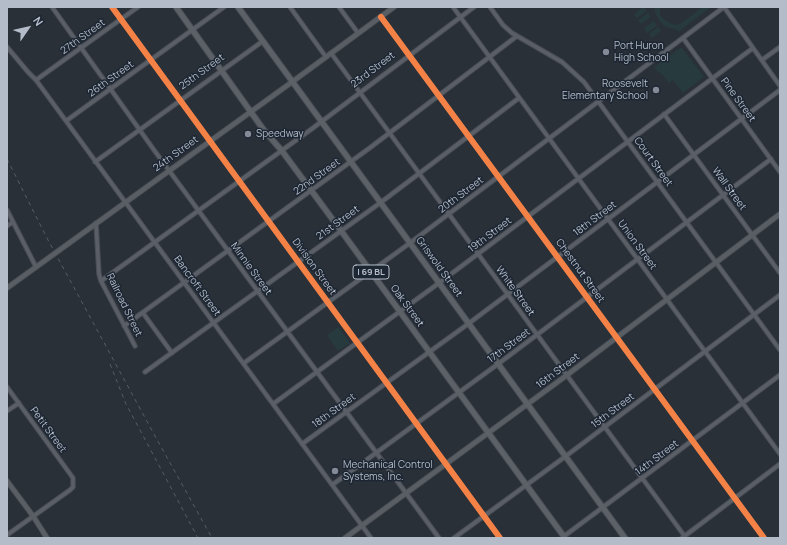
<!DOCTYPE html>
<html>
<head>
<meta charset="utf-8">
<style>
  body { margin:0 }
  #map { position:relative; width:787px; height:545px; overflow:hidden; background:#2a3038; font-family:Manrope,sans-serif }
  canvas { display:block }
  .frame { position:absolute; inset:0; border:8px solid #b4bcc9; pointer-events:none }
  .north { position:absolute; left:8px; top:8px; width:40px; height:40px; -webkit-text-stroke:3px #1d2633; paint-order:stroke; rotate:56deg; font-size:11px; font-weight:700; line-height:16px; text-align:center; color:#b4bcc9 }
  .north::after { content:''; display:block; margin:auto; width:14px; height:18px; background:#b4bcc9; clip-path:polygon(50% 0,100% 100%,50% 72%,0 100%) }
</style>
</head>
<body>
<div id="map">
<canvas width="787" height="545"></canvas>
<div class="frame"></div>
<div class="north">N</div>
</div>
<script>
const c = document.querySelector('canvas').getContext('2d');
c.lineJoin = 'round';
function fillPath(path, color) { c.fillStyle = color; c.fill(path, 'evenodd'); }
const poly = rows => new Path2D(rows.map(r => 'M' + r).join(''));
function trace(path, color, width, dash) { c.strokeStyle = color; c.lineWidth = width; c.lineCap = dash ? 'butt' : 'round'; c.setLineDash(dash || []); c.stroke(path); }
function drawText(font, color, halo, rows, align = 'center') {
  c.font = font + ' Manrope,sans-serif'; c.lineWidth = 3; c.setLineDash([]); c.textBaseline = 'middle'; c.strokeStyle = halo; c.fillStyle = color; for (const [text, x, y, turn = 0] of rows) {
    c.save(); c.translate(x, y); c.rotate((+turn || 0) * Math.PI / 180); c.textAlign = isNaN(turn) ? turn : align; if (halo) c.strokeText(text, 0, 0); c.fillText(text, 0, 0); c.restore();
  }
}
fillPath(poly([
  [643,7,647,11,637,18,634,14],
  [655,7,660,7,660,15,666,21,675,25,680,24,684,21,703,7,711,7,678,32,676,29,666,27,661,23,656,15,655,11],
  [648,13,651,17,641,24,638,20],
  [654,21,657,26,647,33,644,28],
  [658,27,661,31,652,38,649,34],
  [680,48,682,48,704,77,683,93,673,80,669,83,661,73,658,72,654,67],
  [338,327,350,343,338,351,327,335]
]), '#273a3e');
const street = poly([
  [52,7,154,150,439,538],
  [112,7,500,538],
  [290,7,326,57],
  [339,7,358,33],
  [453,7,780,454],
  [490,7,503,25,512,33,562,62,584,82,780,350],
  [724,7,780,86],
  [381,17,764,538],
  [683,38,780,172],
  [7,47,28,72,36,80,371,538],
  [331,53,686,538],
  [762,60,780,47],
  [36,80,138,7],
  [664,114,780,273],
  [66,121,224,7],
  [95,162,263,41],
  [7,210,36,267],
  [96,223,99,274,101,281,135,346],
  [7,226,13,222],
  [101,281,313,128,474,7],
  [143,313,172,353],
  [124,326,371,147,517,36],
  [244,363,410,243,724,7],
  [145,372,380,203,519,98],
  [7,387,73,478,73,487,70,490,7,535],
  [273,404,439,283,753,48],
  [7,411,19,403],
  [302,444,468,324,780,90],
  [332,485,498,364,771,159],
  [563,537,780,375],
  [454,538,566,456,780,295],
  [682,538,780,464]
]);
const secondary = poly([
  [7,288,292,82,394,7],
  [7,481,33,516,47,538],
  [345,538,563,378,780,214]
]);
const primary = poly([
  [176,7,263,129,282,151,339,228,565,538],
  [238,7,625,538]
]);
trace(street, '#484c53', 5.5);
trace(secondary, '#484c53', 6);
trace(primary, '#484c55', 7);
trace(street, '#5a5e66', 3.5);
trace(secondary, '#595d64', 4.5);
trace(primary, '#5c6168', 5);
trace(poly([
  [7,159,48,240,155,436,212,538],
  [110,364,126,404,198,538]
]), '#595d64', 1, [4, 4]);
trace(poly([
  [112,7,500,538],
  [381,17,764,538]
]), '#f48246', 6);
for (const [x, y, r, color] of [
  [606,52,4,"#848b96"],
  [656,90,4,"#848b96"],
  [248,134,4,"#848b96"],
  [335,471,4,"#848b96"]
]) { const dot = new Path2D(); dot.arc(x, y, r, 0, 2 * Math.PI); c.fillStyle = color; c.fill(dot); trace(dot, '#1d2633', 1.5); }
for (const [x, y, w] of [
  [371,272,36]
]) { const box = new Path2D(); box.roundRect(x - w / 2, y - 7, w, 14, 3); c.fillStyle = '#1d2633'; c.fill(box); trace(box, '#b4bcc9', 1); }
drawText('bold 9px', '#b4bcc9', null, [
  ["I 69 BL",371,272]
]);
drawText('10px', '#b4bcc9', '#1d2633', [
  ["27th Street",83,37,-36],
  ["23rd Street",373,70,-37],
  ["25th Street",202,72,-36],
  ["26th Street",111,79,-36],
  ["Pine Street",738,100,54],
  ["24th Street",176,154,-36],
  ["Court Street",653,162,54],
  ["22nd Street",317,177,-36],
  ["Wall Street",729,189,54],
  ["20th Street",461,195,-37],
  ["18th Street",595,219,-37],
  ["21st Street",338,223,-36],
  ["19th Street",490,235,-37],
  ["Union Street",637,245,54],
  ["Division Street",314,267,54],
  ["Griswold Street",439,267,54],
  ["Minnie Street",251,269,54],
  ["Chestnut Street",580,271,54],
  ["Bancroft Street",197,286,54],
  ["White Street",515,291,54],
  ["Railroad Street",124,305,64],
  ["Oak Street",407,306,54],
  ["17th Street",509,346,-37],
  ["16th Street",558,371,-37],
  ["18th Street",334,411,-36],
  ["15th Street",613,411,-37],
  ["Petit Street",48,430,54],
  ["14th Street",657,458,-37]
]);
drawText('10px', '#b4bcc9', '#1d2633', [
  ["Port Huron",614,46],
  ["High School",614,58],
  ["Roosevelt",648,84,"right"],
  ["Elementary School",648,96,"right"],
  ["Speedway",256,134],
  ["Mechanical Control",343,465],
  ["Systems, Inc.",343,477]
], 'left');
</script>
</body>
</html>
